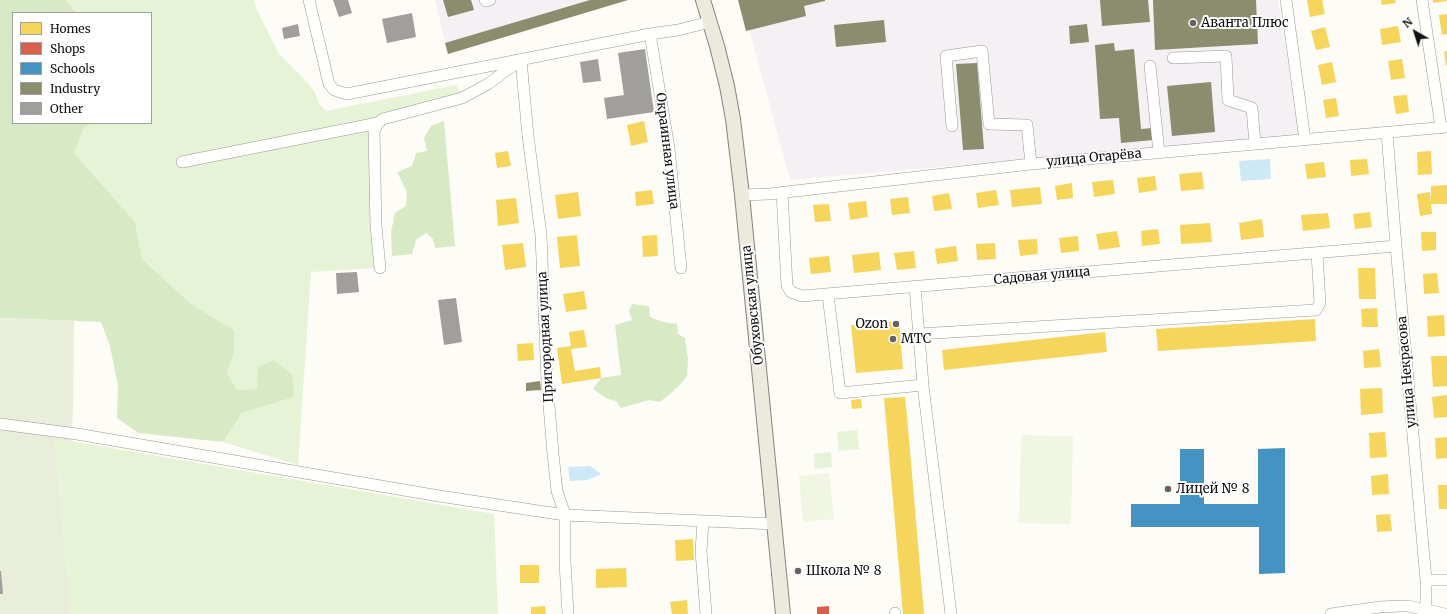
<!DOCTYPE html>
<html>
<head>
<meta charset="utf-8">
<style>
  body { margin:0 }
  #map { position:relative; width:1447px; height:614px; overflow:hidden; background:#fdfcf7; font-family:Merriweather,serif }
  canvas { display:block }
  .legend { position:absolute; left:12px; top:12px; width:140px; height:112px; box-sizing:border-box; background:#fff; border:1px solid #a0a0a0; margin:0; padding:5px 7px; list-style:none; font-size:12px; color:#111 }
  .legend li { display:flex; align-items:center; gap:8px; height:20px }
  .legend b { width:20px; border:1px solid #a0a0a0 }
  .north { position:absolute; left:1395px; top:12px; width:40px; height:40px; -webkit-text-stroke:3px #fff; paint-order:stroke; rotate:321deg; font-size:11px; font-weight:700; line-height:16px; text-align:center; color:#111 }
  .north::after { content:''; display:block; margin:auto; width:14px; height:18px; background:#111; clip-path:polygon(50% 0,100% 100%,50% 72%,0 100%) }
</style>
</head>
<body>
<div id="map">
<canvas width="1447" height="614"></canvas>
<ul class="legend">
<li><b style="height:11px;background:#f6d55c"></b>Homes</li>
<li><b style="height:11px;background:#d6604d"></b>Shops</li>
<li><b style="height:11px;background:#4393c3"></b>Schools</li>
<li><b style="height:11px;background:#8c8c6e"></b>Industry</li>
<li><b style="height:11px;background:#a19f9c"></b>Other</li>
</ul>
<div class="north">N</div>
</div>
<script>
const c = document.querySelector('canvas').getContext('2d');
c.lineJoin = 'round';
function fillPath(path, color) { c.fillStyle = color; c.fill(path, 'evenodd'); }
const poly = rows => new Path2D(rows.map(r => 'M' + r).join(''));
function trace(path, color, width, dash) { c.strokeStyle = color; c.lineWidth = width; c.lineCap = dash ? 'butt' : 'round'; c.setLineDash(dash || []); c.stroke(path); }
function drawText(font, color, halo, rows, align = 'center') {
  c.font = font + ' Merriweather,serif'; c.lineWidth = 4; c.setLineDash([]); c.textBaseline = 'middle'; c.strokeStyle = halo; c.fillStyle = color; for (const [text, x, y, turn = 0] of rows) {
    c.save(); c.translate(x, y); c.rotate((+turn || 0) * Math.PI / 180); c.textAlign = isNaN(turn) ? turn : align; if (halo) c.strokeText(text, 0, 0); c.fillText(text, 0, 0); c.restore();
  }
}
fillPath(poly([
  [435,0,630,0,448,54],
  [739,0,1278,0,1300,136,790,180,751,36]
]), '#f5f0f3');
fillPath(poly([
  [66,0,254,0,256,8,279,54,308,83,315,93,320,105,326,111,456,85,461,95,376,120,377,268,311,272,298,465,223,442,242,413,294,397,257,389,237,390,227,373,234,353,234,330,191,304,142,259,135,222,74,153,83,130,91,123,151,123,151,13,76,13],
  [857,430,859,449,839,451,837,432],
  [55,440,71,441,494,514,498,614,71,614],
  [831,452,832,467,815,469,814,454]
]), '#e7f3d7');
fillPath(poly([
  [0,0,66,0,76,13,13,13,13,123,91,123,83,130,74,153,135,222,142,259,191,304,234,330,234,353,227,373,237,390,257,389,258,367,274,360,292,375,294,397,242,413,223,442,138,433,117,418,118,386,110,346,101,322,0,318],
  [444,121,455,246,435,248,433,239,426,233,416,240,412,254,392,256,391,232,395,213,406,206,407,192,397,172,412,166,416,153,427,151,424,138,431,126],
  [632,304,649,306,650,317,663,322,677,324,678,334,685,338,688,360,687,376,678,387,660,402,649,400,621,408,616,401,606,398,593,389,601,378,621,375,615,325,632,320,629,311]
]), '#d8eac5');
fillPath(poly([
  [0,318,74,321,73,413,71,441,55,441,71,614,0,614]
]), '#e9eedb');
fillPath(poly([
  [1021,435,1073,436,1071,524,1019,523],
  [829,473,834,519,803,522,799,476]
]), '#f0f6e1');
fillPath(poly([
  [1270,159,1271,179,1241,181,1239,161],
  [590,466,601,474,587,480,570,481,568,467]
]), '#cde8f7');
fillPath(poly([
  [1307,0,1322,0,1325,14,1310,17],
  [1381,0,1395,0,1396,3,1382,5],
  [1433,0,1447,0,1447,1,1433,3],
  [1447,14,1447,34,1442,35,1439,15],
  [1398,26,1401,42,1382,45,1380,29],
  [1325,27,1330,47,1316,50,1311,31],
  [1447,51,1447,66,1446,66,1444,52],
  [1402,59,1405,78,1391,80,1388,61],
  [1332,62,1336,82,1322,85,1318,65],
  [1407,95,1409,112,1396,114,1393,96],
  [1336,98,1339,116,1326,118,1323,100],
  [644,121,648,142,631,146,627,125],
  [508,151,511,166,497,168,495,153],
  [1431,151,1432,174,1418,175,1417,152],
  [1367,159,1369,174,1351,176,1350,160],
  [1324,162,1326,177,1307,179,1305,164],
  [1202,172,1204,189,1181,191,1179,174],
  [1155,176,1157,190,1139,193,1137,178],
  [1113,180,1115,194,1094,197,1092,182],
  [1072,183,1073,198,1057,200,1055,186],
  [1447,185,1447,204,1431,204,1431,186],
  [1040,187,1042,204,1012,207,1010,190],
  [652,190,654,204,636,206,635,192],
  [996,190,999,205,978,208,976,193],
  [578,192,581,216,558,219,555,195],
  [1430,192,1432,214,1420,216,1417,194],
  [949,193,952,209,934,211,932,196],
  [908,197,910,213,892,215,890,199],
  [516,198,519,223,498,226,496,200],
  [866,201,868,217,850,220,848,203],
  [829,204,831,221,815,222,813,205],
  [1370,212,1372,227,1355,229,1353,214],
  [1328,213,1330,228,1303,231,1301,215],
  [1262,219,1264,237,1241,240,1239,223],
  [1210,223,1212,242,1181,244,1180,225],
  [1158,229,1160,244,1142,246,1141,231],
  [1117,231,1120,247,1099,250,1096,234],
  [1421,232,1436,232,1436,250,1422,251],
  [577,235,580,266,560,268,557,237],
  [657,235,658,256,643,257,642,236],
  [1078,236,1079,251,1061,253,1059,238],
  [1037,239,1038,254,1020,256,1018,240],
  [523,243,526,267,505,270,502,245],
  [995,243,996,259,977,260,976,244],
  [956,246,958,261,937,264,935,249],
  [914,251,916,268,897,270,894,253],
  [879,252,881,270,854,273,852,255],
  [829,256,831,272,811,274,809,258],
  [1358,268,1375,268,1376,299,1359,299],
  [1437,273,1439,293,1424,294,1423,274],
  [584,291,587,309,566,312,563,294],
  [1377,308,1378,327,1362,327,1361,309],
  [1444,315,1445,336,1428,337,1427,316],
  [1315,319,1316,341,1158,351,1156,329],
  [899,321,903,369,856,373,851,325],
  [584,330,587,347,571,349,575,371,600,367,601,378,562,384,557,348,571,346,569,332],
  [1105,332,1107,352,944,370,942,350],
  [533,343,534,360,518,361,517,344],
  [1379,349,1381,367,1364,368,1363,351],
  [1431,356,1447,356,1447,386,1433,387],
  [1382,388,1383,413,1361,415,1360,389],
  [1447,395,1447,417,1434,418,1432,397],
  [905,397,907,416,924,614,903,614,884,398],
  [861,399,862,408,852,409,851,400],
  [1385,432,1387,457,1370,458,1369,433],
  [1447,437,1447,458,1436,459,1435,438],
  [1388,474,1389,494,1372,495,1371,476],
  [1438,485,1447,485,1447,509,1439,509],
  [1390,514,1392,531,1377,532,1376,515],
  [693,539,694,560,676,561,675,540],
  [520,565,539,565,539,583,520,583],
  [626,568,627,587,596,588,596,569],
  [687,600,688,614,672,614,670,602],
  [545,606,546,614,531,614,531,607]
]), '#f6d55c');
fillPath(poly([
  [829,606,829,614,817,614,817,607]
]), '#d6604d');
fillPath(poly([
  [1285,448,1285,573,1259,574,1259,527,1131,527,1131,504,1180,504,1180,449,1204,449,1204,504,1258,504,1258,449]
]), '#4393c3');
fillPath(poly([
  [443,0,471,0,474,10,448,17],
  [590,0,628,0,448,54,445,43],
  [738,0,825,0,825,1,804,6,806,16,746,31],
  [1100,0,1148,0,1150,22,1102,26],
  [1153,0,1256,0,1258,44,1155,50],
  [884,20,886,42,836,47,834,25],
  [1087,24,1089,42,1070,44,1069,26],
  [1114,43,1115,51,1134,49,1141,129,1152,128,1153,140,1121,143,1119,118,1100,119,1095,45],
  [977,63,984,149,963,150,956,64],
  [1211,82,1215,132,1172,136,1167,86],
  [540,381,541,390,526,391,526,383]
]), '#8c8c6e');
fillPath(poly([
  [333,0,348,0,352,13,339,17],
  [412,13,416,37,387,43,382,19],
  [298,24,300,36,284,39,282,28],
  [645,49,654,112,607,119,604,98,624,95,618,53],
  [598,59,601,81,583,83,580,62],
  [357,272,359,292,337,294,336,273],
  [456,298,462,342,444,345,438,300],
  [0,571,1,571,3,594,0,594]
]), '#a19f9c');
const minor = poly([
  [309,0,329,84,334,90,347,94,650,34,678,30,710,22],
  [485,0,486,1,490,0],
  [1286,0,1305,140],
  [1422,0,1441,128],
  [650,34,669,148,681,268],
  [1173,58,1226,56,1228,100,1252,108,1255,144],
  [521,60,528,136,541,235,547,381,553,454,557,491,565,515,565,562,568,614],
  [1150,66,1159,153],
  [952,126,946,56,982,51,989,124,1027,125,1031,164],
  [1387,133,1396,246,1426,580,1426,614],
  [182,162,378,123],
  [782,192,787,286,791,292,802,296,1396,246],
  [742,195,769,194,1031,164,1447,127],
  [380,268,376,226,374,131,378,123,383,119,462,98,488,84,519,61],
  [915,287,923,385,951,614],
  [828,295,840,393,923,385],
  [919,334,1316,310,1320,303,1317,253],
  [0,424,77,434,439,496,565,515,775,524],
  [703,522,701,551,706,614],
  [1426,580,1447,580],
  [895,613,895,614],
  [1331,614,1380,607,1401,606,1408,606,1445,614]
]);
const major = poly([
  [703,0,717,46,727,86,733,119,742,195,783,614]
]);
trace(minor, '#979795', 12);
trace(major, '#858482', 16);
trace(minor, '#fffffe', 11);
trace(major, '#ede9dc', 14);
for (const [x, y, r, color] of [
  [1193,23,4,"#646362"],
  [896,324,4,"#646362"],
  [893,339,4,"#646362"],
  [1168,489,4,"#646362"],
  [798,571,4,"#646362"]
]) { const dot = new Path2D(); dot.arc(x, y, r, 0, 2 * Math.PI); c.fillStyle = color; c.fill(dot); trace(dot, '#fff', 1.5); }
drawText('13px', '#111', '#fff', [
  ["Аванта Плюс",1201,23],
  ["Ozon",888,324,"right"],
  ["МТС",901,339],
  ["Лицей № 8",1176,489],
  ["Школа № 8",806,571]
], 'left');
drawText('13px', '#111', '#fff', [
  ["Окраинная улица",667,151,83],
  ["улица Огарёва",1094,158,-5],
  ["Садовая улица",1042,276,-5],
  ["Обуховская улица",753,305,-96],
  ["Пригородная улица",546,337,-93],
  ["улица Некрасова",1407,372,-95]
]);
</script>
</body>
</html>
